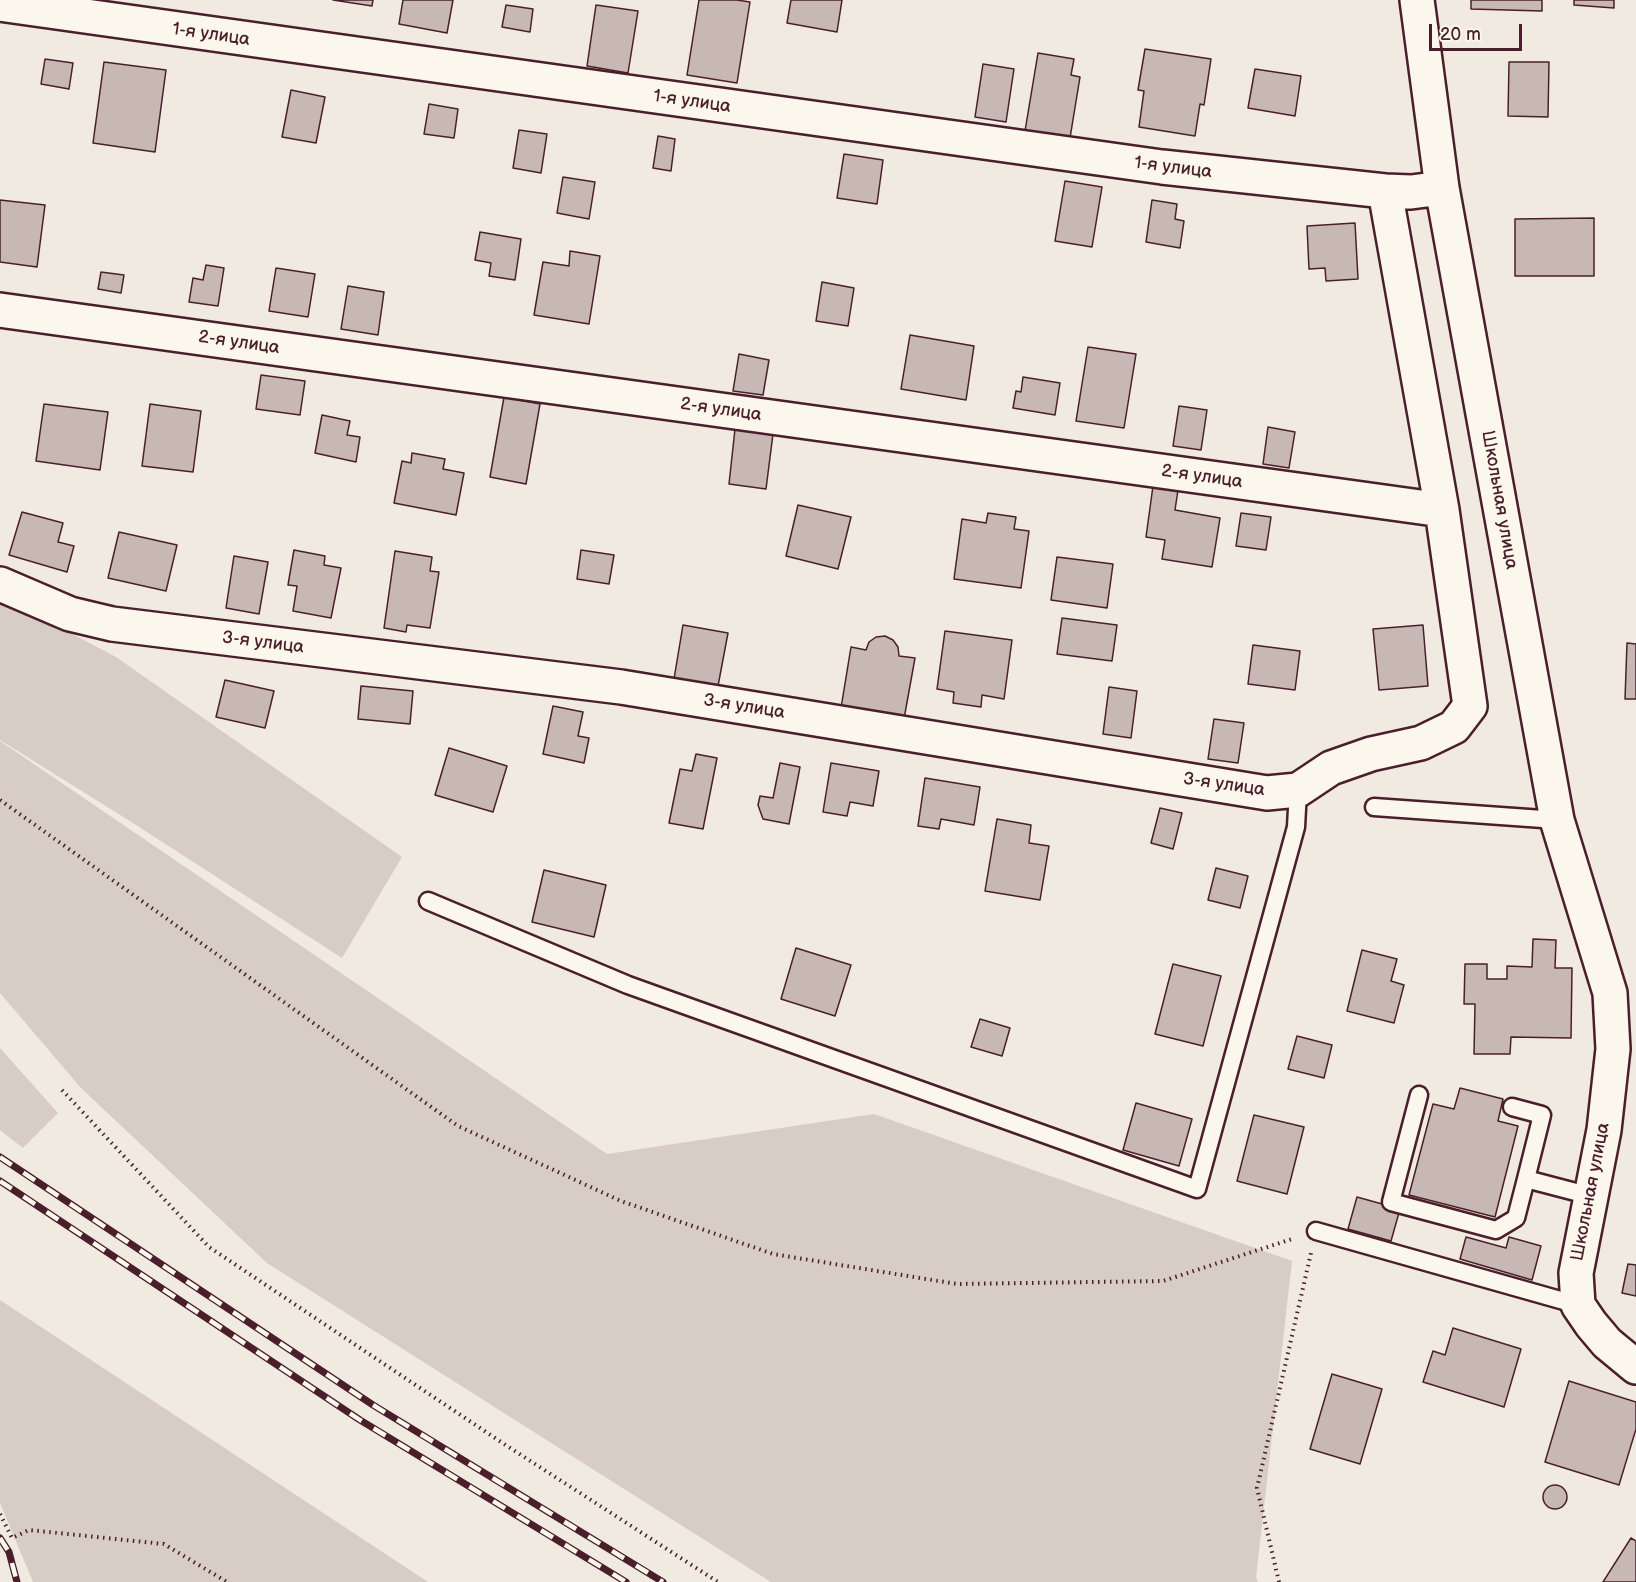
<!DOCTYPE html>
<html>
<head>
<meta charset="utf-8">
<style>
  body { margin:0 }
  #map { position:relative; width:1636px; height:1582px; overflow:hidden; background:#f0eae0; font-family:"Balsamiq Sans",sans-serif }
  canvas { display:block }
  .scale { position:absolute; left:1429px; top:24px; width:93px; height:27px; box-sizing:border-box; border:3px solid #4a1f2b; border-top:0; padding-left:8px; font-size:18px; line-height:21px; white-space:nowrap; color:#4a1f2b; -webkit-text-stroke:4px #fbf7ec; paint-order:stroke }
</style>
</head>
<body>
<div id="map">
<canvas width="1636" height="1582"></canvas>
<div class="scale">20 m</div>
</div>
<script>
const c = document.querySelector('canvas').getContext('2d');
c.lineJoin = 'round';
function fillPath(path, color) { c.fillStyle = color; c.fill(path, 'evenodd'); }
const poly = rows => new Path2D(rows.map(r => 'M' + r).join(''));
function trace(path, color, width, dash) { c.strokeStyle = color; c.lineWidth = width; c.lineCap = dash ? 'butt' : 'round'; c.setLineDash(dash || []); c.stroke(path); }
function drawText(font, color, halo, rows, align = 'center') {
  c.font = font + ' "Balsamiq Sans",sans-serif'; c.lineWidth = 4.5; c.setLineDash([]); c.textBaseline = 'middle'; c.strokeStyle = halo; c.fillStyle = color; for (const [text, x, y, turn = 0] of rows) {
    c.save(); c.translate(x, y); c.rotate((+turn || 0) * Math.PI / 180); c.textAlign = isNaN(turn) ? turn : align; if (halo) c.strokeText(text, 0, 0); c.fillText(text, 0, 0); c.restore();
  }
}
fillPath(poly([
  [0,596,116,657,402,857,342,958,133,823,0,740],
  [0,741,607,1154,874,1114,1292,1261,1256,1577,1258,1582,771,1582,267,1263,81,1088,0,993],
  [0,1048,58,1113,23,1148,0,1130],
  [0,1300,428,1582,33,1582,0,1503]
]), '#d8ccc6');
const building = poly([
  [333,0,373,0,372,6,333,0],
  [403,0,453,0,447,33,399,24,403,0],
  [699,0,737,0,750,2,737,83,687,75,699,0],
  [791,0,842,0,837,32,787,23,791,0],
  [1471,0,1542,0,1542,11,1471,9,1471,0],
  [1574,0,1614,0,1614,8,1574,5,1574,0],
  [506,5,533,9,530,32,502,27,506,5],
  [596,5,638,11,628,73,587,66,596,5],
  [1145,49,1211,59,1204,105,1200,104,1195,136,1139,127,1144,91,1138,90,1145,49],
  [1038,53,1074,59,1071,75,1080,77,1070,138,1025,131,1038,53],
  [45,59,73,63,69,89,41,84,45,59],
  [104,62,166,70,155,152,93,143,104,62],
  [1509,62,1549,62,1548,117,1508,116,1509,62],
  [983,64,1014,69,1006,122,975,117,983,64],
  [1255,69,1301,76,1295,116,1248,108,1255,69],
  [291,90,325,97,316,143,282,137,291,90],
  [429,104,458,109,454,138,424,134,429,104],
  [519,130,547,134,541,173,513,168,519,130],
  [658,136,675,139,671,171,653,168,658,136],
  [844,154,883,160,877,204,837,198,844,154],
  [563,177,595,182,589,219,557,213,563,177],
  [1065,181,1102,187,1092,247,1055,241,1065,181],
  [0,200,45,205,37,267,0,262,0,200],
  [1152,200,1177,204,1175,219,1184,221,1180,248,1146,242,1152,200],
  [1594,218,1594,276,1515,276,1515,219,1594,218],
  [1355,223,1358,279,1326,281,1325,268,1309,269,1307,226,1355,223],
  [480,232,521,239,515,280,489,276,491,263,475,260,480,232],
  [570,251,600,256,589,324,534,315,543,262,569,266,570,251],
  [206,265,224,268,218,306,189,302,193,278,203,280,206,265],
  [276,268,315,274,308,317,269,311,276,268],
  [101,272,124,275,121,293,98,289,101,272],
  [822,282,854,288,848,326,816,321,822,282],
  [348,286,384,292,378,335,341,329,348,286],
  [910,335,974,346,966,400,901,389,910,335],
  [1088,347,1136,354,1124,428,1076,421,1088,347],
  [739,354,769,360,763,395,733,391,739,354],
  [261,375,305,381,300,415,256,409,261,375],
  [1023,377,1060,383,1055,415,1013,408,1016,391,1021,392,1023,377],
  [504,397,540,404,526,484,490,477,504,397],
  [44,404,108,412,100,470,36,461,44,404],
  [150,404,201,411,193,472,142,466,150,404],
  [1179,406,1207,410,1201,450,1173,446,1179,406],
  [322,415,350,421,347,435,360,437,356,462,315,453,322,415],
  [1268,427,1295,432,1289,468,1263,464,1268,427],
  [735,429,773,434,766,489,729,484,735,429],
  [412,453,445,459,443,469,464,473,456,515,394,503,402,461,411,463,412,453],
  [1153,486,1178,490,1175,510,1220,518,1212,567,1162,559,1165,540,1146,537,1153,486],
  [798,505,851,517,838,569,786,556,798,505],
  [22,512,63,523,58,542,74,546,67,572,9,555,22,512],
  [988,513,1016,517,1014,529,1029,531,1021,588,954,579,962,519,986,523,988,513],
  [1241,513,1271,517,1266,550,1236,546,1241,513],
  [119,532,177,545,166,591,108,578,119,532],
  [294,550,325,556,324,565,341,568,331,618,293,611,297,586,288,585,294,550],
  [581,550,614,555,609,584,577,579,581,550],
  [395,551,432,557,430,571,439,572,430,628,407,625,406,632,384,628,395,551],
  [234,556,268,562,259,614,226,608,234,556],
  [1057,557,1113,564,1107,608,1051,600,1057,557],
  [1062,618,1117,625,1112,661,1057,654,1062,618],
  [683,625,728,633,718,686,674,679,683,625],
  [1423,625,1428,686,1379,690,1373,629,1423,625],
  [945,631,1012,640,1004,699,982,695,981,707,953,703,954,692,937,689,945,631],
  [885,636,893,640,898,647,899,656,915,658,904,719,841,708,851,647,866,650,869,642,876,637,885,636],
  [1627,643,1636,644,1636,699,1625,699,1627,643],
  [1253,645,1300,651,1295,690,1248,684,1253,645],
  [225,680,274,691,265,728,216,717,225,680],
  [361,686,413,691,410,724,358,719,361,686],
  [1109,687,1137,691,1131,738,1103,734,1109,687],
  [553,706,583,712,578,736,589,738,584,763,543,754,553,706],
  [1214,719,1244,723,1238,763,1208,759,1214,719],
  [449,748,507,766,493,812,435,795,449,748],
  [696,754,717,758,703,829,669,823,680,769,692,771,696,754],
  [780,763,800,767,789,824,763,819,758,805,760,796,773,798,780,763],
  [831,763,879,771,873,806,850,802,847,816,823,812,831,763],
  [925,778,980,787,974,825,941,819,939,829,918,826,925,778],
  [1160,808,1182,813,1173,849,1151,843,1160,808],
  [997,819,1031,825,1029,843,1049,846,1040,900,985,891,997,819],
  [1216,868,1248,876,1240,908,1208,900,1216,868],
  [544,870,606,885,594,937,532,922,544,870],
  [1533,939,1556,940,1555,968,1572,968,1571,1038,1511,1037,1510,1054,1474,1054,1475,1004,1464,1004,1465,964,1487,964,1487,979,1507,979,1507,966,1532,967,1533,939],
  [796,948,851,965,835,1016,781,999,796,948],
  [1362,950,1397,959,1391,981,1404,985,1394,1023,1347,1011,1362,950],
  [1173,964,1221,976,1203,1046,1155,1034,1173,964],
  [980,1019,1010,1028,1002,1056,971,1047,980,1019],
  [1297,1036,1332,1045,1324,1078,1288,1069,1297,1036],
  [1460,1088,1503,1099,1498,1121,1518,1126,1495,1217,1409,1195,1433,1104,1454,1109,1460,1088],
  [1136,1103,1192,1119,1179,1166,1123,1150,1136,1103],
  [1254,1115,1304,1127,1287,1194,1237,1181,1254,1115],
  [1357,1197,1400,1209,1391,1241,1348,1229,1357,1197],
  [1466,1237,1506,1248,1509,1237,1541,1246,1532,1280,1460,1259,1466,1237],
  [1628,1264,1636,1265,1636,1296,1622,1293,1628,1264],
  [1453,1328,1521,1349,1504,1407,1423,1382,1433,1351,1445,1355,1453,1328],
  [1332,1374,1382,1389,1360,1464,1310,1449,1332,1374],
  [1569,1381,1636,1402,1636,1429,1619,1485,1545,1462,1569,1381],
  '1543 1497a12 12 0 1 1 24 0a12 12 0 1 1-24 0Z',
  [1631,1538,1636,1541,1636,1582,1603,1582,1631,1538]
]);
fillPath(building, '#c8b8b3');
trace(building, '#4a1f2b', 1.5);
const service = poly([
  [1374,807,1557,820],
  [428,901,628,985,1197,1189,1296,827,1298,790],
  [1419,1095,1391,1202,1496,1230,1516,1218,1526,1179],
  [1512,1107,1542,1115,1526,1179,1591,1196],
  [1316,1231,1578,1305]
]);
const minor = poly([
  [1417,0,1442,188,1557,820,1610,993,1613,1049,1604,1130,1576,1273,1578,1305,1591,1324,1607,1343,1636,1367],
  [0,4,1162,167,1385,191],
  [0,310,1442,510],
  [0,584,70,614,112,624,621,687,1267,793,1298,790,1331,768,1371,754,1421,743,1454,727,1470,706,1442,510,1385,191,1411,192,1442,188]
]);
trace(service, '#4a1f2b', 21);
trace(minor, '#4a1f2b', 38);
trace(poly([
  [0,800,458,1126,621,1201,773,1254,957,1284,1163,1281,1295,1238],
  [62,1090,209,1247,501,1442,718,1582],
  [0,1514,12,1538,29,1530,164,1544,227,1582],
  [1279,1582,1257,1488,1311,1253]
]), '#4a1f2b', 4, [1.5, 4.5]);
trace(service, '#fbf7ec', 16);
trace(minor, '#fbf7ec', 33);
const rail = poly([
  [0,1157,373,1405,663,1582],
  [0,1181,360,1420,626,1582],
  [0,1538,9,1552,17,1582]
]);
trace(rail, '#4a1f2b', 7);
trace(rail, '#fbf7ec', 4.5, [14]);
drawText('18px', '#4a1f2b', '#fbf7ec', [
  ["1-я улица",211,35,8],
  ["1-я улица",692,102,8],
  ["1-я улица",1173,168,7],
  ["2-я улица",239,343,8],
  ["2-я улица",721,410,8],
  ["2-я улица",1202,477,8],
  ["Школьная улица",1499,500,80],
  ["3-я улица",263,643,7],
  ["3-я улица",744,707,9],
  ["3-я улица",1224,785,8],
  ["Школьная улица",1591,1192,-79]
]);
</script>
</body>
</html>
